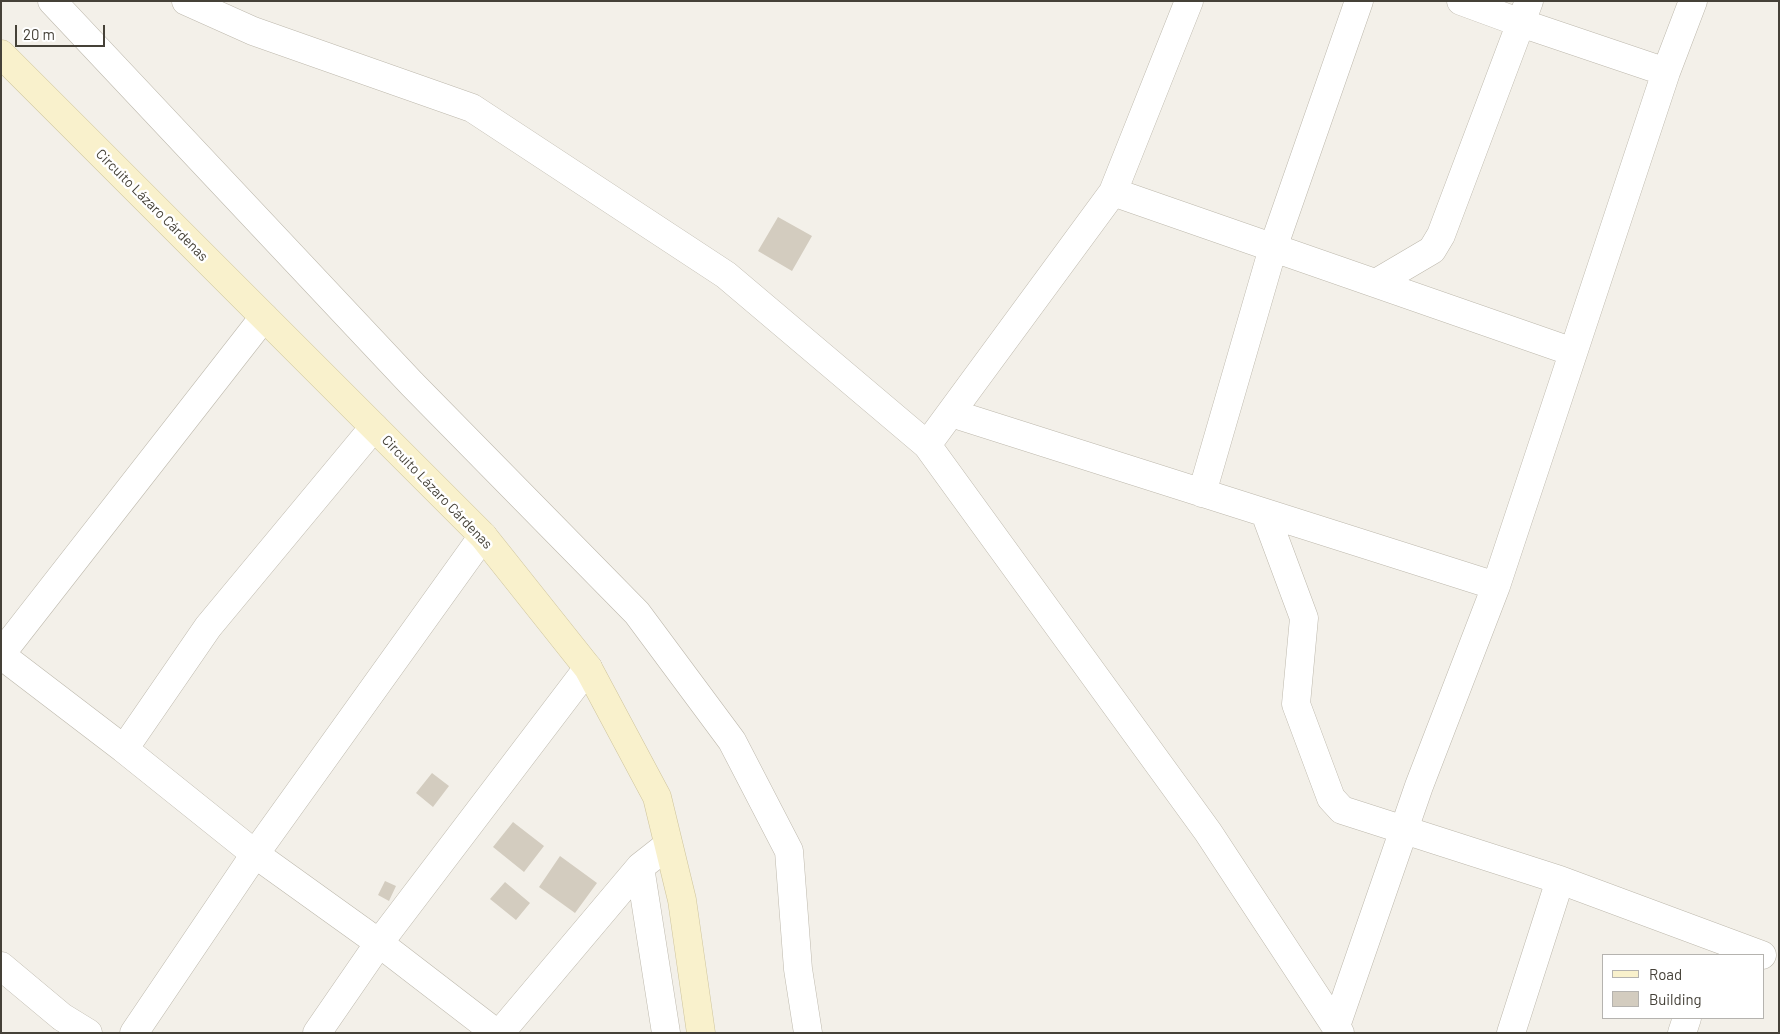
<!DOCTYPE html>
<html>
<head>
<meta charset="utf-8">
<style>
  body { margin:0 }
  #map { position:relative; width:1780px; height:1034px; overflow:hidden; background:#f3f0e9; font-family:Barlow,sans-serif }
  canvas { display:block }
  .frame { position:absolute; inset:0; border:2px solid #454138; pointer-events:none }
  .legend { position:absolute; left:1602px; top:954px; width:162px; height:65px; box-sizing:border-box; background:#fff; border:1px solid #b5b3af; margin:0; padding:6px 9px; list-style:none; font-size:15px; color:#454138 }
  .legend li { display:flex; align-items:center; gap:10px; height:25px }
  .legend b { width:25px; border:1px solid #b5b3af }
  .scale { position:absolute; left:15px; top:25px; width:90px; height:22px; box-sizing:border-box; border:2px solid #454138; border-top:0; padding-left:6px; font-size:15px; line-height:18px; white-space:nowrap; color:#454138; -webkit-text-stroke:4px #fff; paint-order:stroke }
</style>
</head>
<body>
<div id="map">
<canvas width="1780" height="1034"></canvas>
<div class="frame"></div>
<ul class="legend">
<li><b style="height:6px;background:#f9f1cc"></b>Road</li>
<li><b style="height:14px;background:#d3ccbf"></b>Building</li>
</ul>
<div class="scale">20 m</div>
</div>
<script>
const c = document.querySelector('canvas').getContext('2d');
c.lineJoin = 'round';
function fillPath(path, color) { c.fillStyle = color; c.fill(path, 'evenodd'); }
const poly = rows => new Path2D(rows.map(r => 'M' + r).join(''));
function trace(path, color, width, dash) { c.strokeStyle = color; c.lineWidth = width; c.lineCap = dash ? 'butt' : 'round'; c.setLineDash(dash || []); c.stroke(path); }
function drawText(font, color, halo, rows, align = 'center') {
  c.font = font + ' Barlow,sans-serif'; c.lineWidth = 5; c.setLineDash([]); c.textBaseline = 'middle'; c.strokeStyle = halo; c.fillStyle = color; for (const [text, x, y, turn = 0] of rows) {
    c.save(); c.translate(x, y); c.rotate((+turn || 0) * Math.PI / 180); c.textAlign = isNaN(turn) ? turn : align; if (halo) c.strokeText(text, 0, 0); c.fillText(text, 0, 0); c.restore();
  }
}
fillPath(poly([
  [778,217,812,236,792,271,758,251],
  [432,773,449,786,433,807,416,793],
  [513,822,544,846,524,872,493,847],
  [560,856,597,883,575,913,539,887],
  [385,881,396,886,389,901,378,895],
  [505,882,530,903,516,920,490,899]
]), '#d3ccbf');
const street = poly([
  [52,1,412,384,637,613,732,741,789,851,798,969,808,1033],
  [186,1,253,31,472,108,726,275,927,445,1113,192,1189,1],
  [1461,1,1521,23,1666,72],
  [1113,192,1573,352],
  [1376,283,1432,250,1441,235,1529,1],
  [951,413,1496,586],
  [927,445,1208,832,1340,1033],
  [1202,493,1273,248,1359,1],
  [1265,513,1304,618,1296,704,1331,798,1342,810,1560,880,1762,955],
  [1,654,264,317],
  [1,655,124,749,208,627,374,427],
  [124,749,255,854,379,943,496,1033],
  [640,867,666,1033],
  [1,966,62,1017,88,1033],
  [1336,1026,1419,786,1496,586,1666,72,1693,1],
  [134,1033,255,854,483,536],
  [317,1033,379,943,588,668],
  [500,1033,640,867,668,845],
  [1511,1033,1560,880],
  [1682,1033,1687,1018]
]);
const secondary = poly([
  [1,54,483,536,588,668,657,797,682,900,701,1033]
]);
trace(street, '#bdb8ac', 29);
trace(secondary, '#cec49c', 29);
trace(street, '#fff', 28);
trace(secondary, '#f9f1cc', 28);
drawText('14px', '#454138', '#fff', [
  ["Circuito Lázaro Cárdenas",152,205,45],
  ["Circuito Lázaro Cárdenas",437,492,46]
]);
</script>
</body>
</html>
